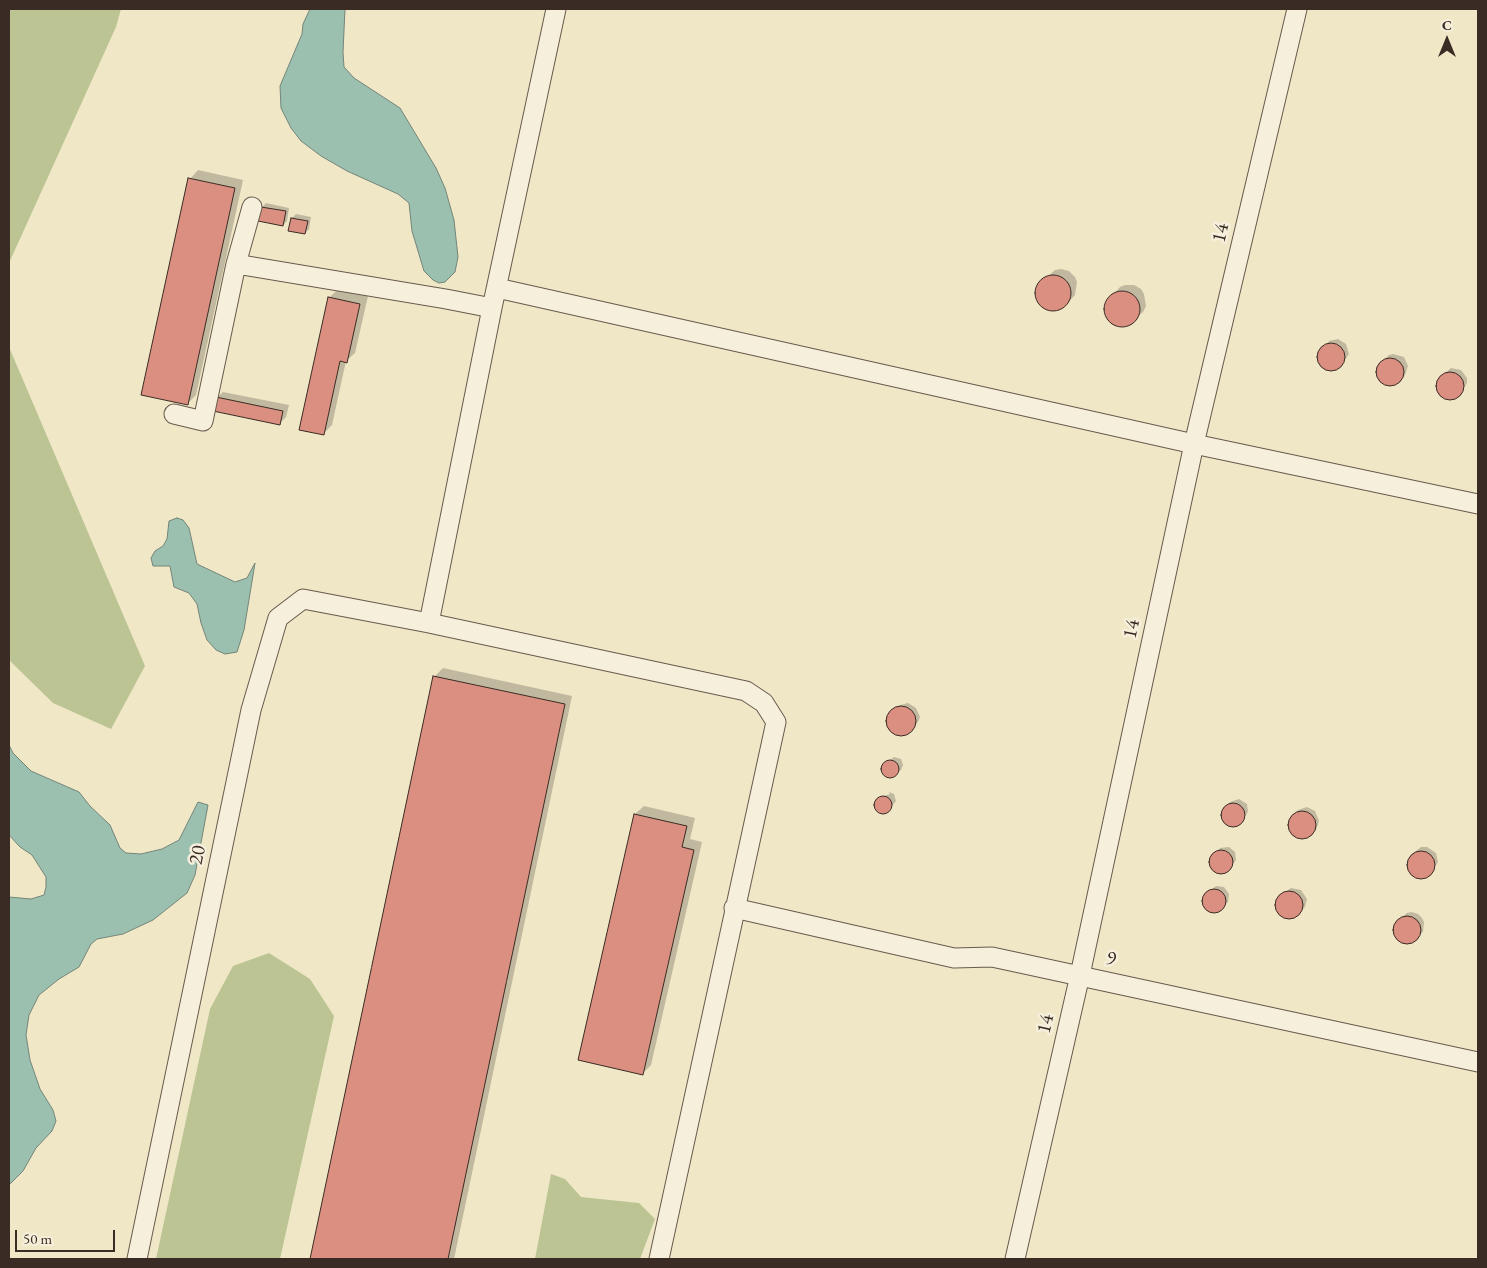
<!DOCTYPE html>
<html>
<head>
<meta charset="utf-8">
<style>
  body { margin:0 }
  #map { position:relative; width:1487px; height:1268px; overflow:hidden; background:#f0e7c7; font-family:"EB Garamond",serif }
  canvas { display:block }
  .frame { position:absolute; inset:0; border:10px solid #3a2b24; pointer-events:none }
  .north { position:absolute; left:1422px; top:15px; width:50px; height:50px; -webkit-text-stroke:4px #f5efdb; paint-order:stroke; rotate:0deg; font-size:14px; font-weight:700; line-height:20px; text-align:center; color:#3a2b24 }
  .north::after { content:''; display:block; margin:auto; width:18px; height:22px; background:#3a2b24; clip-path:polygon(50% 0,100% 100%,50% 72%,0 100%) }
  .scale { position:absolute; left:15px; top:1230px; width:100px; height:22px; box-sizing:border-box; border:2px solid #3a2b24; border-top:0; padding-left:6px; font-size:15px; line-height:18px; white-space:nowrap; color:#3a2b24; -webkit-text-stroke:4px #f5efdb; paint-order:stroke }
</style>
</head>
<body>
<div id="map">
<canvas width="1487" height="1268"></canvas>
<div class="frame"></div>
<div class="north">С</div>
<div class="scale">50 m</div>
</div>
<script>
const c = document.querySelector('canvas').getContext('2d');
c.lineJoin = 'round';
function fillPath(path, color) { c.fillStyle = color; c.fill(path, 'evenodd'); }
const poly = rows => new Path2D(rows.map(r => 'M' + r).join(''));
function trace(path, color, width, dash) { c.strokeStyle = color; c.lineWidth = width; c.lineCap = dash ? 'butt' : 'round'; c.setLineDash(dash || []); c.stroke(path); }
function drawText(font, color, halo, rows, align = 'center') {
  c.font = font + ' "EB Garamond",serif'; c.lineWidth = 5; c.setLineDash([]); c.textBaseline = 'middle'; c.strokeStyle = halo; c.fillStyle = color; for (const [text, x, y, turn = 0] of rows) {
    c.save(); c.translate(x, y); c.rotate((+turn || 0) * Math.PI / 180); c.textAlign = isNaN(turn) ? turn : align; if (halo) c.strokeText(text, 0, 0); c.fillText(text, 0, 0); c.restore();
  }
}
fillPath(poly([
  [9,9,121,9,116,27,9,263],
  [9,347,145,666,111,729,53,703,9,660],
  [269,953,310,979,334,1016,280,1259,156,1259,210,1009,233,966],
  [551,1174,565,1179,581,1197,639,1203,655,1219,640,1259,535,1259]
]), '#bcc493');
const water = poly([
  [310,9,345,9,343,52,344,67,354,78,400,108,436,168,445,188,454,220,458,257,455,272,445,282,439,283,433,280,424,271,412,231,409,203,398,194,347,171,321,156,301,141,291,128,281,108,280,86,302,34,303,24,310,9],
  [177,518,183,520,189,528,197,564,235,582,247,578,255,563,244,630,237,652,225,654,216,650,207,640,201,623,197,604,189,593,174,587,170,566,153,566,151,558,155,551,163,546,167,539,169,521,177,518],
  [9,745,13,753,31,771,79,792,90,806,110,825,120,848,126,853,141,854,162,849,179,840,198,802,208,805,195,875,187,893,153,920,123,934,97,939,91,944,79,967,59,979,39,995,29,1015,26,1035,30,1060,40,1089,53,1110,56,1121,52,1131,36,1148,23,1171,9,1185,9,897,31,899,44,895,46,887,46,877,32,855,20,847,9,835,9,745]
]);
fillPath(water, '#9bc0b0');
trace(water, '#748478', 1);
fillPath(poly([
  [198,170,243,180,196,395,187,404,190,179],
  [266,203,289,208,287,221,283,225,260,220,262,207],
  [296,214,311,217,309,229,305,233,292,218],
  [1061,269,1069,271,1075,277,1077,282,1075,295,1064,307,1058,310,1045,308,1037,299,1036,291,1038,285,1055,270],
  [1125,285,1134,285,1141,289,1144,294,1146,306,1143,312,1131,323,1125,326,1116,325,1106,316,1105,304,1120,287],
  [338,289,368,296,355,353,346,361,332,425,323,434,329,298],
  [1338,339,1346,344,1349,354,1340,367,1333,370,1328,370,1320,364,1319,353,1329,341],
  [1393,354,1404,357,1408,366,1405,375,1397,383,1391,385,1381,381,1377,372,1379,364,1389,355],
  [1451,368,1461,370,1467,378,1467,383,1460,394,1452,399,1442,397,1437,388,1439,378],
  [223,392,289,405,286,417,280,423,217,398],
  [443,668,572,696,454,1259,312,1259,434,677],
  [908,703,916,708,920,717,918,722,910,732,900,735,891,730,888,720,897,706],
  [894,757,901,759,903,765,901,770,891,777,886,776,882,770,885,764],
  [889,792,894,794,896,801,888,811,881,812,877,810,875,804,878,798,890,794],
  [1239,799,1247,804,1248,812,1241,822,1232,826,1224,822,1222,814,1230,802],
  [644,806,695,818,690,839,702,842,651,1065,642,1074,635,814],
  [1307,807,1315,811,1319,821,1316,830,1311,834,1305,838,1300,838,1292,833,1289,824,1298,810],
  [1229,847,1235,852,1236,860,1227,871,1219,872,1212,868,1211,859,1220,848],
  [1421,847,1427,847,1436,853,1438,862,1430,874,1426,877,1420,878,1411,873,1408,863,1412,854],
  [1216,886,1224,887,1229,894,1228,902,1217,912,1211,912,1208,910,1203,903,1205,895],
  [1291,888,1301,890,1307,899,1305,907,1297,915,1291,918,1281,916,1276,907,1278,897],
  [1412,912,1418,914,1422,918,1424,922,1423,932,1410,942,1400,941,1394,934,1395,923,1407,913]
]), '#0003');
const building = poly([
  [188,178,235,188,188,405,141,395,188,178],
  [261,207,286,211,283,226,258,221,261,207],
  [291,218,308,221,305,234,288,231,291,218],
  '1035 293a18 18 0 1 1 36 0a18 18 0 1 1-36 0Z',
  '1104 309a18 18 0 1 1 36 0a18 18 0 1 1-36 0Z',
  [328,297,360,304,347,363,340,361,324,435,299,430,328,297],
  '1317 357a14 14 0 1 1 28 0a14 14 0 1 1-28 0Z',
  '1376 372a14 14 0 1 1 28 0a14 14 0 1 1-28 0Z',
  '1436 386a14 14 0 1 1 28 0a14 14 0 1 1-28 0Z',
  [216,397,283,411,280,425,213,411,216,397],
  [433,676,565,704,448,1259,310,1259,433,676],
  '886 721a15 15 0 1 1 30 0a15 15 0 1 1-30 0Z',
  '881 769a9 9 0 1 1 18 0a9 9 0 1 1-18 0Z',
  '874 805a9 9 0 1 1 18 0a9 9 0 1 1-18 0Z',
  '1221 815a12 12 0 1 1 24 0a12 12 0 1 1-24 0Z',
  '1288 825a14 14 0 1 1 28 0a14 14 0 1 1-28 0Z',
  [634,814,687,826,682,847,694,850,643,1075,578,1060,634,814],
  '1209 862a12 12 0 1 1 24 0a12 12 0 1 1-24 0Z',
  '1407 865a14 14 0 1 1 28 0a14 14 0 1 1-28 0Z',
  '1202 901a12 12 0 1 1 24 0a12 12 0 1 1-24 0Z',
  '1275 905a14 14 0 1 1 28 0a14 14 0 1 1-28 0Z',
  '1393 930a14 14 0 1 1 28 0a14 14 0 1 1-28 0Z'
]);
fillPath(building, '#da8f81');
trace(building, '#3a2b24', 1);
const minor = poly([
  [236,264,446,299,492,308],
  [497,288,1194,444,1478,504],
  [174,414,203,421,236,264,252,207],
  [429,623,492,308,556,9],
  [734,908,954,958,992,957,1478,1062],
  [137,1259,251,710,278,618,303,599,429,623,746,691,764,703,776,722,659,1259],
  [1015,1259,1080,975,1194,444,1297,9]
]);
trace(minor, '#685a4d', 21);
trace(minor, '#f5efdb', 19);
drawText('20px', '#3a2b24', '#f5efdb', [
  ["14",1221,233,-77],
  ["14",1132,629,-78],
  ["20",198,855,-78],
  ["9",1111,959,12],
  ["14",1046,1024,-77]
]);
</script>
</body>
</html>
